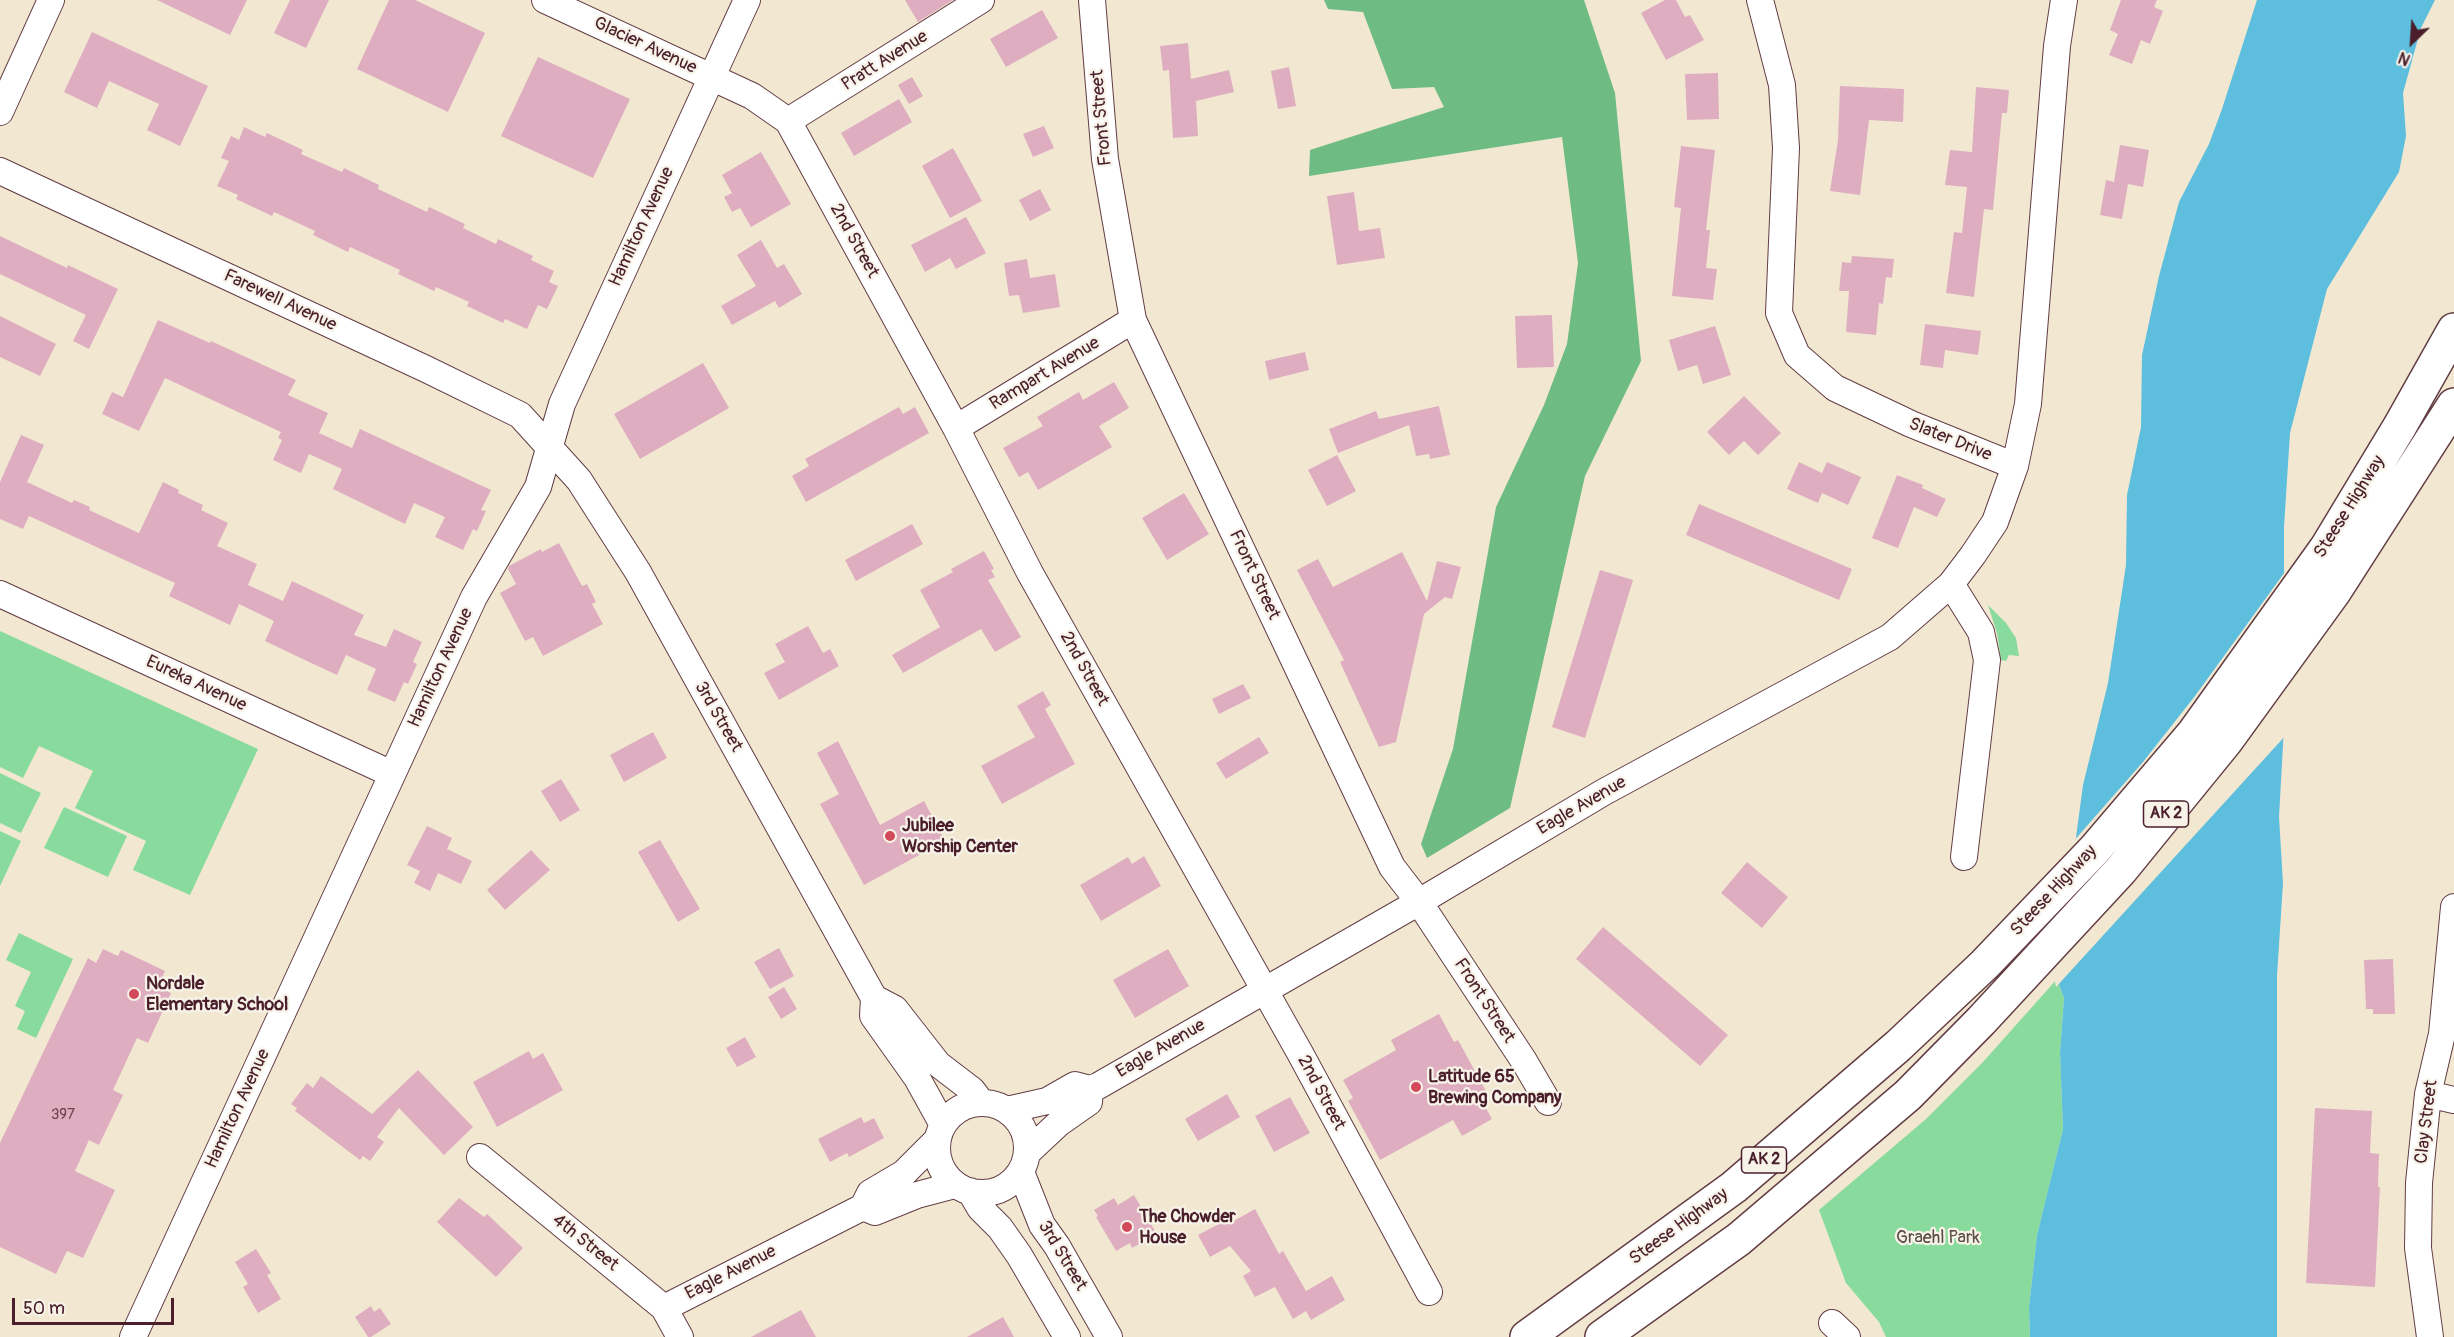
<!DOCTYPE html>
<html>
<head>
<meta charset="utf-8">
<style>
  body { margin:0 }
  #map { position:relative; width:2454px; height:1337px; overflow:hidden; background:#f2e8d2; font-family:Pangolin,sans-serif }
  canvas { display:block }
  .north { position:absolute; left:2382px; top:12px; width:60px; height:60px; -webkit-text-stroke:4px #f7f3e8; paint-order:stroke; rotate:205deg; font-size:16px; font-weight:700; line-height:24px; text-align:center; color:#4a1f2b }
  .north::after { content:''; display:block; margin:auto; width:21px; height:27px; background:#4a1f2b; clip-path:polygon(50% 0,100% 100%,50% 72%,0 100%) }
  .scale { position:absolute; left:12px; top:1298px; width:162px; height:27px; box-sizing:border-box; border:3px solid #4a1f2b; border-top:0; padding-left:8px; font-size:18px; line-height:21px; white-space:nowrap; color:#4a1f2b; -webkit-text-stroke:4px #f7f3e8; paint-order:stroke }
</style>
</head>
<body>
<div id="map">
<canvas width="2454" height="1337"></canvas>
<div class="north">N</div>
<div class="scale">50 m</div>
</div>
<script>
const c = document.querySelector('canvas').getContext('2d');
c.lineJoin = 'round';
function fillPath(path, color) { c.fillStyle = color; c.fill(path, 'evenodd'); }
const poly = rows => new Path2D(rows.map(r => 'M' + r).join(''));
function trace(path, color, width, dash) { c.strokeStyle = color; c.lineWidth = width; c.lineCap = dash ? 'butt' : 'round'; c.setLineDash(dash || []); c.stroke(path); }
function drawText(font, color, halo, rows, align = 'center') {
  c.font = font + ' Pangolin,sans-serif'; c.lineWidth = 4.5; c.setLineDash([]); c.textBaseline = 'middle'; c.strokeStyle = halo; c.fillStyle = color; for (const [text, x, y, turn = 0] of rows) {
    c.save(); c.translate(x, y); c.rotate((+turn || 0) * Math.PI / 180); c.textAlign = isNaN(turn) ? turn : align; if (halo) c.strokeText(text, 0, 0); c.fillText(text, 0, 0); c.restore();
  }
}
fillPath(poly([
  [1988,605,2006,623,2016,638,2019,656,2009,655,2006,661,2001,660,1997,633],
  [0,631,258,749,190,895,133,870,146,841,75,808,93,771,39,746,23,778,0,767],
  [0,773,41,793,21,833,0,823],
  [64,807,127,836,108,877,44,848],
  [0,831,21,841,0,886],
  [19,933,73,959,36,1038,17,1029,25,1011,15,1006,31,972,6,960],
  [2057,979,2064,998,2060,1053,2063,1129,2037,1235,2029,1307,2030,1337,1886,1337,1879,1322,1846,1283,1819,1210,1926,1119,1983,1062]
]), '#88db9c');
fillPath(poly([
  [1324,0,1584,0,1615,93,1641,361,1585,476,1510,808,1427,858,1421,844,1453,749,1496,507,1544,405,1567,344,1578,263,1562,137,1309,176,1310,150,1444,107,1434,87,1392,89,1363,12,1328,9]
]), '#6ebb84');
fillPath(poly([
  [2257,0,2435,0,2421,28,2403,93,2406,136,2399,172,2327,289,2290,433,2284,527,2284,727,2279,817,2283,883,2277,976,2277,1337,2030,1337,2029,1307,2037,1235,2063,1129,2060,1053,2064,998,2057,979,2083,785,2108,683,2126,565,2127,495,2141,427,2142,355,2159,276,2179,202,2209,144,2222,109]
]), '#5ebedd');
fillPath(poly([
  [2287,569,2287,734,2056,987,2054,978,2072,843,2143,762,2195,696]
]), '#f2e8d2');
fillPath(poly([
  [157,0,247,0,230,35],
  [290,0,329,0,306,48,274,33],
  [389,0,415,0,485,33,448,112,357,69],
  [905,0,953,0,918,22],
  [1665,0,1676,0,1685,17,1690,15,1704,40,1666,60,1641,13],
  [2121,0,2157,0,2154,7,2163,11,2150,44,2141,40,2132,64,2109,55,2118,34,2110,30],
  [1042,10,1058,38,1006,67,990,39],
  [92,32,208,86,180,146,147,130,159,104,109,81,97,108,64,92],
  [1188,43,1191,79,1229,70,1234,92,1196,101,1198,136,1173,138,1169,70,1163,71,1160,46],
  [538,57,630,99,593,178,501,136],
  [1289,67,1296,106,1278,109,1271,71],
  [1718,73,1719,119,1687,120,1685,74],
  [912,77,923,96,909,104,898,85],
  [1840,86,1904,89,1903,122,1869,120,1860,195,1830,191,1838,140],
  [1976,87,2009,90,2007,113,2002,113,1993,210,1984,209,1974,297,1946,293,1954,232,1962,233,1967,187,1945,185,1950,150,1972,152],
  [899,99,912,122,854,156,841,133],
  [1044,126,1054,148,1033,157,1023,134],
  [244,127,265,137,267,133,303,150,301,154,342,172,344,168,379,185,378,189,427,212,429,207,465,224,463,228,496,244,498,239,533,256,531,260,554,271,549,282,558,286,547,309,538,305,527,329,505,319,503,323,467,306,469,302,436,287,434,291,398,274,400,270,350,247,348,252,313,235,315,231,274,212,272,216,236,199,238,195,217,186,229,161,221,158,231,136,239,140],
  [2120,145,2149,150,2143,187,2128,184,2122,219,2100,215,2106,180,2114,182],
  [1681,146,1715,150,1706,230,1710,230,1706,268,1717,269,1713,300,1672,296,1681,208,1674,207],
  [953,148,982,201,950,218,922,166],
  [761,152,791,204,751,227,740,208,732,212,724,197,732,193,722,175],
  [1040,189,1051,210,1030,221,1019,200],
  [1354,192,1359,231,1380,228,1385,258,1337,265,1327,196],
  [966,217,986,253,956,269,950,258,925,272,911,245],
  [0,236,67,268,68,265,118,289,89,349,73,341,86,315,0,274],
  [761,240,777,268,784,264,802,294,779,308,775,301,732,325,721,306,756,286,737,255],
  [1852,256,1894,259,1892,278,1886,277,1883,304,1879,303,1876,335,1846,332,1849,291,1839,291,1842,262,1851,263],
  [1027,259,1030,278,1055,274,1060,307,1023,313,1019,295,1009,296,1004,263],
  [1552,315,1554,367,1517,368,1515,316],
  [0,316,56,344,40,376,0,357],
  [158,320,210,343,211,341,296,380,288,395,328,413,319,433,352,448,360,429,491,490,481,510,486,511,477,531,473,529,463,550,435,537,445,517,414,503,405,524,333,489,342,469,309,454,301,473,273,460,282,440,278,438,281,432,165,378,139,431,102,414,112,392,123,397],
  [1925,324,1981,331,1978,355,1945,350,1943,368,1920,365],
  [1715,326,1731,375,1703,384,1697,365,1678,371,1669,340],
  [1305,352,1309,370,1269,380,1265,361],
  [703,363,729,408,640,459,614,414],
  [1114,382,1129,408,1099,426,1112,447,1038,490,1028,472,1019,477,1003,448,1043,426,1037,417,1079,392,1083,400],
  [1744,396,1781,433,1758,455,1744,441,1729,455,1707,432],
  [1439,406,1450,455,1430,459,1429,454,1416,456,1409,425,1338,453,1329,429,1376,411,1379,419],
  [899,407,903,414,915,407,929,433,806,502,792,476,809,466,805,459],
  [21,435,44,445,27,482,72,503,74,500,90,507,89,510,139,533,163,482,179,490,178,493,203,505,201,510,228,523,217,546,257,564,248,585,283,601,292,581,364,615,354,635,386,647,394,629,422,642,413,662,417,664,408,684,404,682,395,702,367,690,376,669,346,655,337,675,309,662,265,641,274,621,239,604,230,625,169,596,175,583,142,568,29,516,23,529,0,519,0,482],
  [1337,455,1356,491,1327,506,1308,470],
  [1799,462,1822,473,1827,462,1861,477,1848,505,1822,493,1818,503,1787,489],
  [1897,475,1923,485,1922,488,1946,499,1937,517,1914,507,1898,548,1872,538],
  [1184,493,1209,534,1167,560,1142,518],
  [1699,504,1852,569,1839,600,1686,535],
  [912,524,923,544,856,581,845,560],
  [559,543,582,586,587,584,596,602,592,604,603,624,543,656,533,637,525,641,500,593,516,584,508,569,509,566,541,549,542,552],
  [984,551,994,569,991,570,995,577,988,580,1021,637,995,652,981,629,903,673,892,655,940,627,920,590,953,572,951,569],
  [1402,552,1427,601,1437,561,1461,567,1452,599,1445,597,1424,614,1396,742,1379,747,1340,662,1344,660,1297,570,1318,559,1333,587],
  [1600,570,1633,580,1585,738,1552,727],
  [808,626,823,653,830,649,839,666,779,700,764,673,785,662,775,644],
  [1243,684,1251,698,1219,714,1212,699],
  [1043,691,1051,705,1045,709,1075,764,1002,804,981,766,1035,737,1017,706],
  [653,732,667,758,624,782,610,755],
  [1259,737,1269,753,1226,779,1216,763],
  [838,741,880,825,924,801,945,841,864,885,820,804,839,794,817,753],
  [561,779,580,810,560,822,541,791],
  [427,826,452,838,447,849,472,861,461,884,438,873,430,891,414,883,420,871,407,865],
  [660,840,700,909,678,922,638,852],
  [531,850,550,870,505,910,487,890],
  [1144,856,1161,886,1101,921,1080,885,1128,857,1132,864],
  [1747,862,1788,897,1762,928,1721,893],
  [1603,927,1728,1035,1700,1066,1576,959],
  [779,948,794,976,770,989,754,962],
  [103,949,118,956,121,950,165,971,158,987,171,993,148,1043,137,1038,113,1090,123,1095,99,1145,89,1140,75,1171,115,1190,83,1258,67,1251,56,1274,0,1247,0,1143,88,958,96,963],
  [1168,949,1189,986,1135,1018,1113,980],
  [2393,959,2395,1014,2373,1014,2373,1009,2366,1009,2364,960],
  [784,987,797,1009,781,1019,768,997],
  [1439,1014,1454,1042,1458,1040,1488,1095,1481,1099,1492,1119,1462,1136,1453,1120,1380,1160,1348,1101,1353,1098,1343,1080,1396,1050,1391,1040],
  [745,1037,756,1057,737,1067,726,1048],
  [529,1051,533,1059,543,1053,563,1090,497,1127,473,1082],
  [418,1070,473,1127,444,1155,399,1108,377,1137,384,1142,370,1161,363,1156,360,1160,295,1111,297,1108,291,1104,307,1083,313,1088,321,1076,372,1114],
  [1227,1094,1240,1117,1198,1141,1185,1119],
  [1290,1097,1310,1133,1274,1152,1255,1116],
  [2315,1108,2372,1111,2370,1153,2379,1154,2378,1187,2380,1187,2375,1287,2306,1283],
  [861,1117,864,1123,874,1118,884,1138,849,1157,847,1153,830,1162,818,1139],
  [1134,1195,1158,1236,1142,1246,1139,1244,1132,1248,1130,1243,1116,1251,1096,1217,1098,1216,1094,1210,1114,1198,1118,1205],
  [459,1198,484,1217,487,1214,523,1248,496,1277,437,1222],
  [1255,1209,1279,1254,1283,1251,1306,1291,1332,1276,1345,1300,1311,1320,1306,1311,1293,1319,1275,1287,1255,1297,1243,1276,1251,1271,1230,1246,1210,1257,1198,1235,1230,1218,1232,1222],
  [256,1249,271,1273,267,1275,281,1299,258,1313,243,1287,248,1284,235,1262],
  [371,1306,374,1312,380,1308,391,1324,371,1337,368,1337,355,1317],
  [801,1310,816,1337,751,1337],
  [1003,1317,1014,1337,967,1337]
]), '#deaec0');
const minor = poly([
  [545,0,752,96,788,121,956,428,1030,573,1300,1053,1429,1292],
  [1092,0,1105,159,1133,320,1392,867,1419,902,1524,1061,1548,1102],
  [1760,0,1782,85,1786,148,1779,313,1797,355,1835,388,1911,424,2015,466],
  [0,112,51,0],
  [788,121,981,0],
  [0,171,426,369,520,415,579,480,638,572,874,998,873,1016,917,1078,943,1125],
  [956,428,1133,320],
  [1951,584,1981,632,1987,660,1964,857],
  [0,594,392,774],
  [874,998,895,1009,938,1064,972,1090,981,1102],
  [2428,1094,2454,1100],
  '937 1148a45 45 0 1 1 90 0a45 45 0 1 1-90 0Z',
  [1007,1110,1047,1101,1075,1085,1090,1089,1098,1086,1419,902,1604,792,1890,637,1951,584,1973,555,1995,522,2015,466,2028,404,2057,46,2064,0],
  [1028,1152,1059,1123,1089,1102,1090,1089],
  [480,1157,664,1308,680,1337],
  [1021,1172,1042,1225,1057,1246,1109,1337],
  [970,1191,980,1208,1000,1228,1019,1255,1067,1337],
  [863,1207,875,1212,917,1195,955,1185],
  [664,1308,863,1207,870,1193,904,1173,938,1139],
  [1832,1323,1847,1337],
  [133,1337,474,597,538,487,562,404,747,0],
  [2430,1337,2418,1248,2419,1183,2428,1094,2442,1034,2454,907]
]);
const highway = poly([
  [1527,1337,1734,1187,1898,1046,1985,964,2095,849,2193,734,2327,547,2400,426,2454,330],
  [1602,1337,1739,1239,1908,1095,1981,1021,2121,870,2226,741,2334,592,2454,405]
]);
trace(minor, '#633d44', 28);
trace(highway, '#633d44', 36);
trace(minor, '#fff', 26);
trace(highway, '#fff', 33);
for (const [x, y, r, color] of [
  [890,836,6,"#d1495b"],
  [134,994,6,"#d1495b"],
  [1416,1087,6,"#d1495b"],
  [1127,1227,6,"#d1495b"]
]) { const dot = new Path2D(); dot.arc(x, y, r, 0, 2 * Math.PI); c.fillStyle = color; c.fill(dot); trace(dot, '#f7f3e8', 2); }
drawText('15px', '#6f4350', null, [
  ["397",63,1115]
]);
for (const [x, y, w] of [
  [2166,814,45],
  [1764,1160,45]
]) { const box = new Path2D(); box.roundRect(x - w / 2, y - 13, w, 26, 4.5); c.fillStyle = '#f7f3e8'; c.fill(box); trace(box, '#4a1f2b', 1.5); }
drawText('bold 16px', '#4a1f2b', null, [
  ["AK 2",2166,814],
  ["AK 2",1764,1160]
]);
drawText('18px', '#4a1f2b', '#f7f3e8', [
  ["Glacier Avenue",645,46,25],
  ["Pratt Avenue",885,61,-32],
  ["Front Street",1102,118,-95],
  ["Hamilton Avenue",642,227,-65],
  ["2nd Street",854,241,61],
  ["Farewell Avenue",280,301,25],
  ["Rampart Avenue",1045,374,-31],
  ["Slater Drive",1950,440,22],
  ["Steese Highway",2350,507,-58],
  ["Front Street",1254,575,65],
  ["Hamilton Avenue",441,668,-65],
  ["2nd Street",1084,669,61],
  ["Eureka Avenue",196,684,25],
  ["3rd Street",718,717,60],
  ["Eagle Avenue",1582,806,-30],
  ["Steese Highway",2054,891,-47],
  ["Front Street",1484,1001,57],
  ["Eagle Avenue",1161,1049,-30],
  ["2nd Street",1321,1093,62],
  ["Hamilton Avenue",238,1109,-65],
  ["Clay Street",2427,1122,-83],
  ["Steese Highway",1679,1227,-36],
  ["4th Street",585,1243,39],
  ["3rd Street",1062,1256,59],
  ["Eagle Avenue",731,1273,-27]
]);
drawText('bold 18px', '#4a1f2b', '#f7f3e8', [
  ["Jubilee",902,826],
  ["Worship Center",902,847],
  ["Nordale",146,984],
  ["Elementary School",146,1005],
  ["Latitude 65",1428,1077],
  ["Brewing Company",1428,1098],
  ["The Chowder",1139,1217],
  ["House",1139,1238]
], 'left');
drawText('18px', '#5a4e47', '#f7f3e8', [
  ["Graehl Park",1938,1238]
]);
</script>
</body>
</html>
